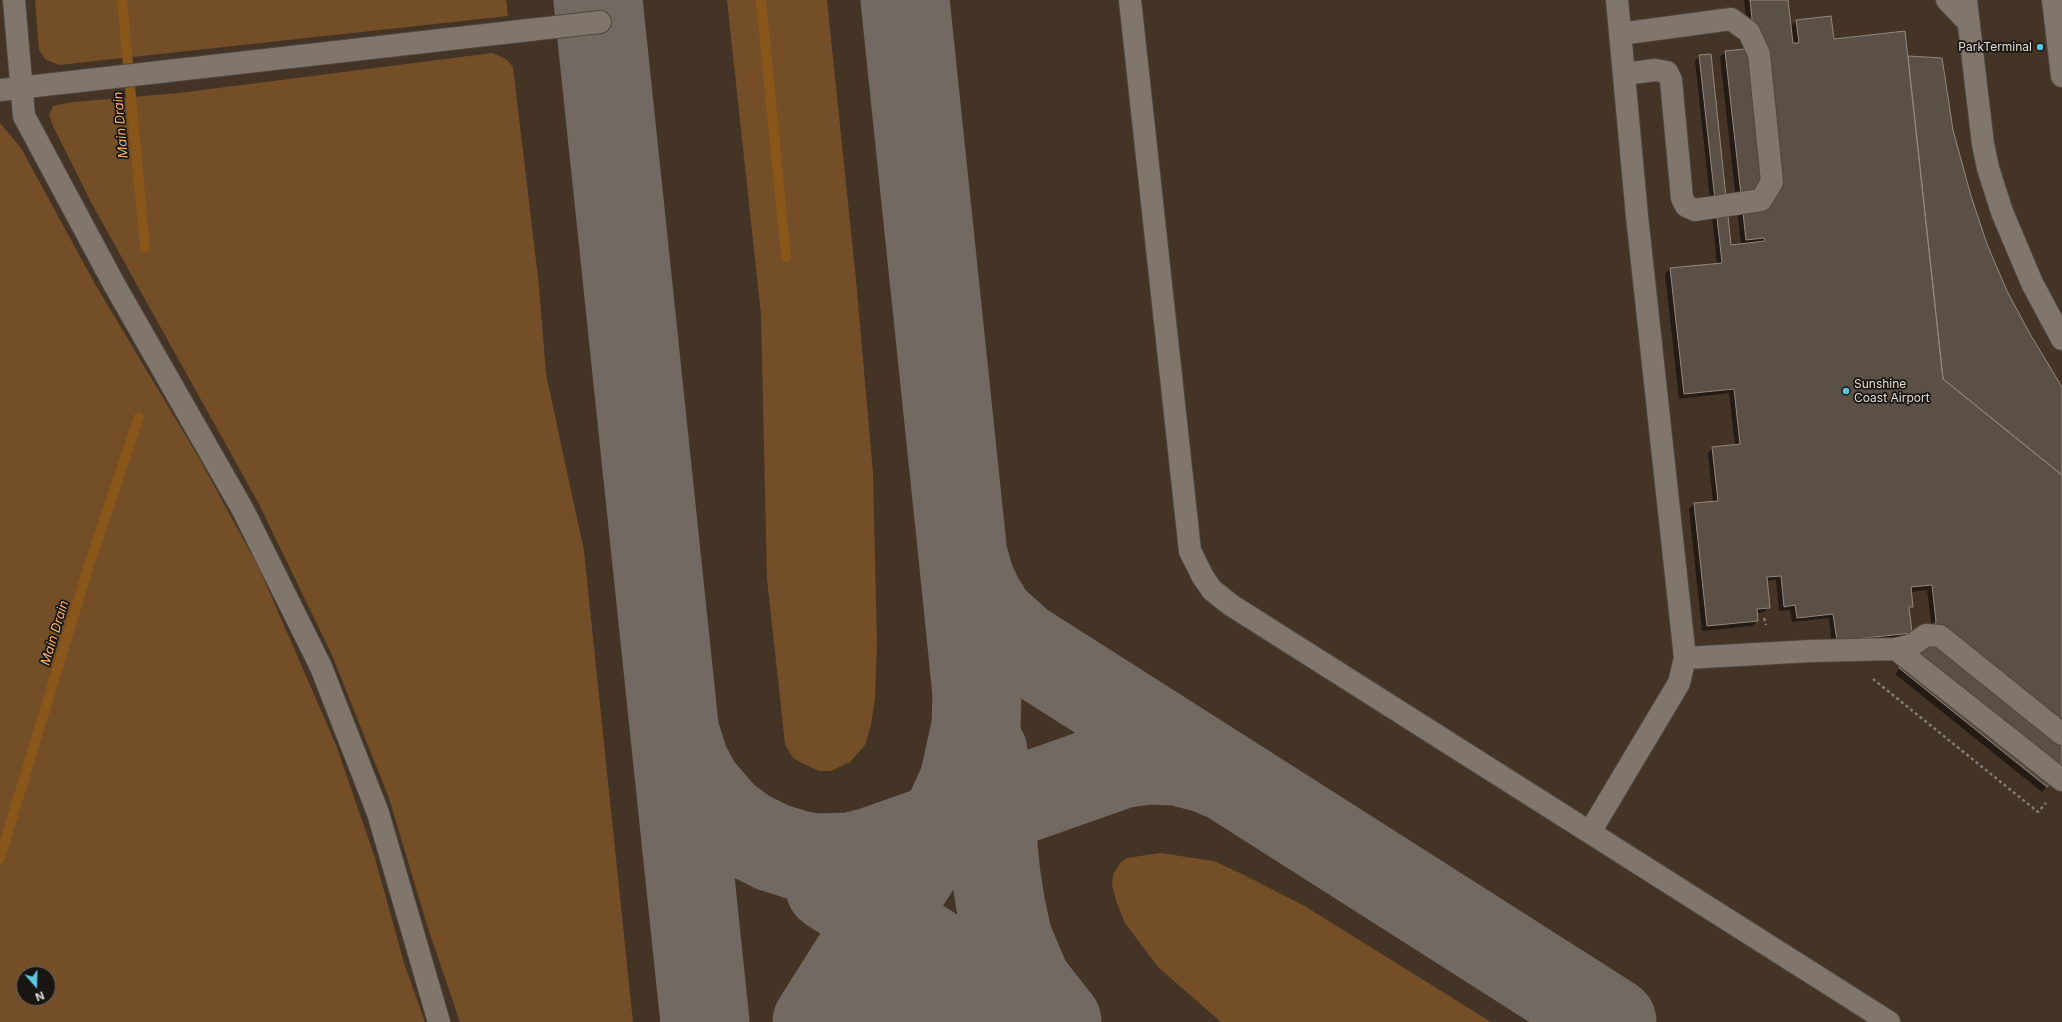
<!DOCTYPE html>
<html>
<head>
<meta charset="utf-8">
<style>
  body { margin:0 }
  #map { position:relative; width:2062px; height:1022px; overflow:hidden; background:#352c23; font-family:Inter,sans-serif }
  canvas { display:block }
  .north { position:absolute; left:16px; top:966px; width:40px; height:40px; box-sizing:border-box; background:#191511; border:1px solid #696560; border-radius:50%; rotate:160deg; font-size:11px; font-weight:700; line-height:16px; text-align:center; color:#e2dcd6 }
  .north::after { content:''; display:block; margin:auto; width:14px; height:18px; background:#58c9e3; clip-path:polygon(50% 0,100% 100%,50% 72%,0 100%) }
</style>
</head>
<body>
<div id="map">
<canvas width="2062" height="1022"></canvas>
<div class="north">N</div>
</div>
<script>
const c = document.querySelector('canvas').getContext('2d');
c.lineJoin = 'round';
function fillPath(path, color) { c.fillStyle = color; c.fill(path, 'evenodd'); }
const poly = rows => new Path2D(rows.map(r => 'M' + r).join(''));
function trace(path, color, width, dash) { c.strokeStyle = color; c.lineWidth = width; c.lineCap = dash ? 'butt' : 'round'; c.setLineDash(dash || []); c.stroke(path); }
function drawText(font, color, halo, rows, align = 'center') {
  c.font = font + ' Inter,sans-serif'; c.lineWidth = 3.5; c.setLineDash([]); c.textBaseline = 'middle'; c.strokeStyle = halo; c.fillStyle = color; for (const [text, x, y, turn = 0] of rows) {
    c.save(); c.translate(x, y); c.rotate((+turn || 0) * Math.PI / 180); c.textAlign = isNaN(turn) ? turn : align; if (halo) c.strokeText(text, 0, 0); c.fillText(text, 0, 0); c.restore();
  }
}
fillPath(poly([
  [0,0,2062,0,2062,1022,0,1022],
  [24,974,48,974,48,998,24,998]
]), '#433426');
fillPath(poly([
  [35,0,506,0,508,16,59,65,46,60,39,50],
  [727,0,827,0,856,280,873,473,877,646,875,699,871,725,865,745,850,762,831,771,819,771,798,761,792,757,785,744,767,579,761,315],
  [492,53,506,59,513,67,539,286,546,374,584,551,633,1022,460,1022,427,925,389,798,332,655,259,504,92,204,53,126,49,115,53,106,73,102,179,93],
  [0,123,21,148,95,284,199,458,259,568,336,745,375,858,404,963,425,1022,0,1022],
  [24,974,48,974,48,998,24,998],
  [1160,853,1214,861,1244,875,1303,905,1491,1022,1221,1022,1158,967,1125,923,1117,903,1112,886,1113,875,1120,863,1127,858]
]), '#744e27');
fillPath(poly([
  [1744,0,1787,0,1790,27,1797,21,1833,40,1907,57,1941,59,1952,130,1970,196,1986,245,2007,291,2029,335,2062,389,2062,768,2042,792,1895,674,1932,628,1927,590,1910,592,1912,607,1908,610,1911,633,1906,638,1832,646,1829,618,1792,622,1790,610,1779,611,1776,580,1766,581,1769,607,1764,612,1757,613,1757,621,1752,626,1702,631,1689,509,1694,504,1713,502,1708,453,1713,448,1735,445,1729,393,1679,399,1665,274,1670,269,1717,264,1695,61,1700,56,1730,246,1741,245,1720,57,1725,52,1750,49]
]), '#0007');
trace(poly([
  [122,0,145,247],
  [761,0,786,257],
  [0,858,88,568,139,417]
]), '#8a571a', 10);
trace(poly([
  [598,0,705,1022],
  [964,559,970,580,979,599,991,619,1020,645,1612,1022],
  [677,739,685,764,698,788,724,818,746,834,772,847,797,855,816,858,851,857,871,852,1121,764,1148,760,1177,761,1208,769,1222,775],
  [983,752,996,875,1001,907,1008,939,1027,984,1057,1022],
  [830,887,1044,1022],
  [817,1022,951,810,964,781,976,726,977,694,963,556,905,0],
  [862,1022,888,1013,937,1004,970,1005,998,1009,1028,1018]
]), '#726a62', 89);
const building = poly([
  [1750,0,1788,0,1793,43,1799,43,1796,20,1831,16,1834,39,1905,31,1943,379,2062,475,2062,769,2047,787,1899,668,1936,622,1932,585,1911,587,1913,607,1909,607,1912,633,1837,641,1833,614,1797,618,1795,605,1784,607,1781,576,1767,577,1770,608,1757,609,1758,621,1707,626,1694,503,1718,501,1712,447,1740,444,1734,389,1684,394,1670,268,1722,263,1699,55,1711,54,1731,245,1765,241,1764,238,1746,240,1725,51,1755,48,1750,0],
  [1908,56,1942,58,1953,130,1971,196,1987,244,2007,291,2030,334,2062,387,2062,475,1943,379,1908,56]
]);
fillPath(building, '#5b5046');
trace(building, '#93887d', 1);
const minor = poly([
  [14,0,24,116,114,284,243,510,321,667,378,813,439,1022],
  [1130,0,1190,551,1203,577,1212,590,1231,605,1889,1022],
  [1947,0,1968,22],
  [1966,0,1983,144,1988,168,2002,212,2032,283,2062,339],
  [2053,0,2062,76],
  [1620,34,1731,19,1749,32,1759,54,1772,182,1761,200,1695,210,1686,206,1682,198,1671,80,1667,72,1655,70,1624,74],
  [0,90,600,22],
  [1896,649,2062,780],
  [1685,658,1811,651,1896,649,1912,645,1926,635,1940,636,2062,734],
  [1590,832,1679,683,1685,658,1637,216,1617,0]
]);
trace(minor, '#504841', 24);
trace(poly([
  [1764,618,1766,625],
  [1873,679,2038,812,2046,803]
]), '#847c74', 2.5, [3, 3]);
trace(minor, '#81766c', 22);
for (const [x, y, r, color] of [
  [2040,47,4,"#58c9e3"],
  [1846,391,4,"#58c9e3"]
]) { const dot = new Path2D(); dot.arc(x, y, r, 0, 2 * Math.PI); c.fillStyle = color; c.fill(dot); trace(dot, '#191511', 1.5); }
drawText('12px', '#e2dcd6', '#191511', [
  ["ParkTerminal",2032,47],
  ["Sunshine",1854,384,"left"],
  ["Coast Airport",1854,398,"left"]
], 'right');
drawText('italic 13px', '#ffb464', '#191511', [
  ["Main Drain",121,125,-95],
  ["Main Drain",55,633,-73]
]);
</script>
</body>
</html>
